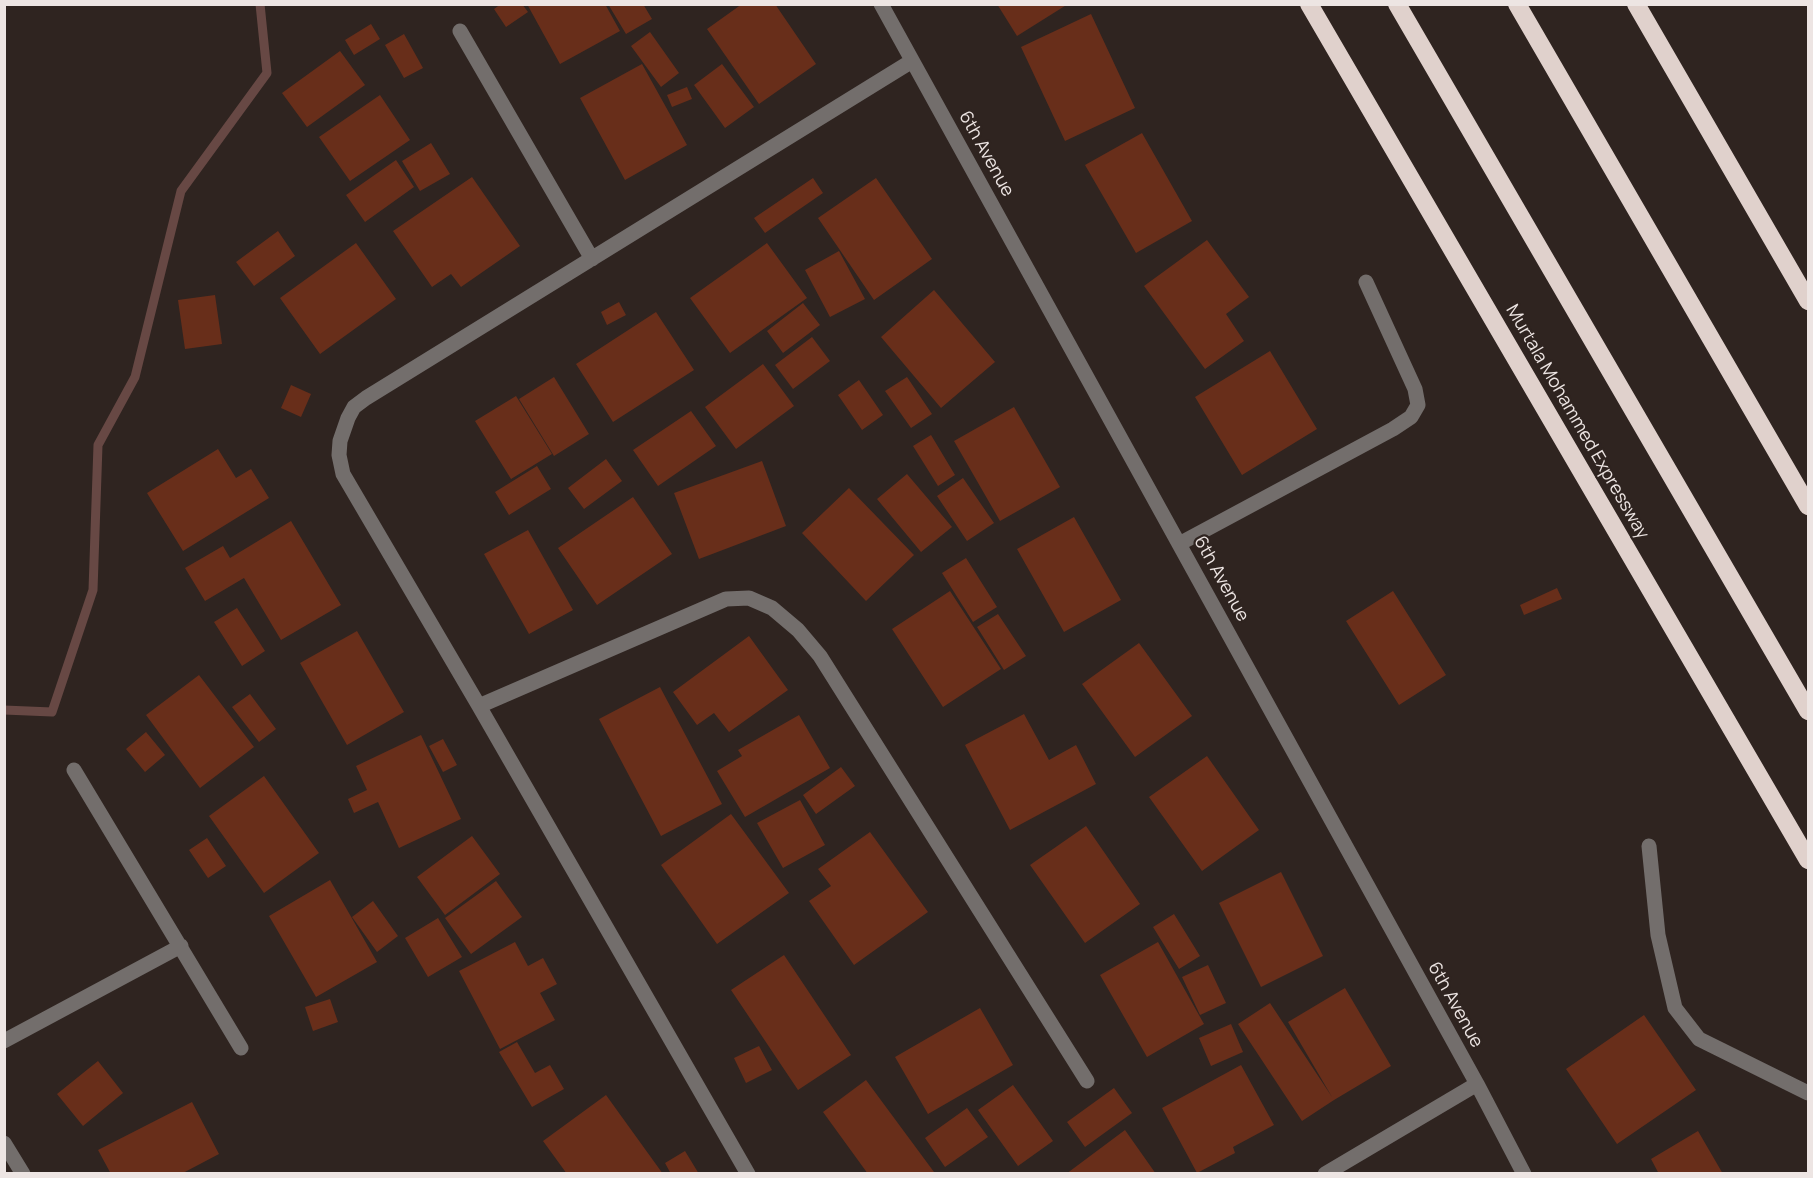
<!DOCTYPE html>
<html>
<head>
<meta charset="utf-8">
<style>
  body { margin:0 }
  #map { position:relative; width:1813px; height:1178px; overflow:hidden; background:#2f2420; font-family:Manrope,sans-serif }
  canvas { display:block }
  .frame { position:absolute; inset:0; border:6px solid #ede5e3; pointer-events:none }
</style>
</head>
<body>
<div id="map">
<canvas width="1813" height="1178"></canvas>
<div class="frame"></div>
</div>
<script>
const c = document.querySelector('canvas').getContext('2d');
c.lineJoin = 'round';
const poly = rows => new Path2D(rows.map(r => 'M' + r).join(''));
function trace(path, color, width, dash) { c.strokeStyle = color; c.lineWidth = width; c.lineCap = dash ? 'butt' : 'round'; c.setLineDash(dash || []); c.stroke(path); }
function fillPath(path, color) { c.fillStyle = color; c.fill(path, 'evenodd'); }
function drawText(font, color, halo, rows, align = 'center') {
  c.font = font + ' Manrope,sans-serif'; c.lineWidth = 4.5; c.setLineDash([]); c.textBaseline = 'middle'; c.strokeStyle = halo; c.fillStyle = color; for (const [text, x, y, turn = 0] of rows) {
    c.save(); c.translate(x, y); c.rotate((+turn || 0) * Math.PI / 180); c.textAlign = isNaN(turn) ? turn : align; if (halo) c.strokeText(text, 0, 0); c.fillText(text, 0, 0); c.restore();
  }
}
trace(poly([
  [4,710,52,712,93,590,98,445,135,377,181,191,267,73,260,4]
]), '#674844', 9);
fillPath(poly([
  [501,4,522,4,528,12,506,27,494,9],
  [527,4,605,4,620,31,560,64],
  [608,4,643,4,652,19,626,34],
  [742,4,775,4,816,64,759,104,707,29],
  [997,4,1068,4,1017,36],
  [1091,14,1135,108,1065,141,1021,47],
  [371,24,380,39,354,55,345,40],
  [650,32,679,73,661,87,631,46],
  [404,34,423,68,404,78,385,45],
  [340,51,365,85,307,127,282,93],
  [642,64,687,145,625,180,580,98],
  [722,64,754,107,725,128,694,85],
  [687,87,692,99,672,107,667,95],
  [380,95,410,140,350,181,319,137],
  [1142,133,1192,221,1136,253,1085,165],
  [431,143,450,174,420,191,402,161],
  [396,160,414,187,365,222,346,195],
  [472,177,520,246,461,287,451,274,432,287,393,231],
  [813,178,823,193,765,233,754,218],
  [876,178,932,259,874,300,818,218],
  [278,231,295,256,254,286,236,262],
  [1207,240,1249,297,1226,314,1244,341,1205,369,1144,286],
  [356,243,396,299,320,354,280,298],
  [767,243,807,298,730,353,690,298],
  [839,251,865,299,830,317,805,270],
  [934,290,995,362,941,408,881,337],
  [215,295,222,344,185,349,178,300],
  [619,302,626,315,607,325,601,312],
  [803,303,820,325,783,353,767,331],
  [656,312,694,370,613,422,576,364],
  [812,337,830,361,793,389,775,365],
  [1270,351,1317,429,1242,475,1195,397],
  [763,364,794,406,736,449,705,407],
  [554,377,589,434,554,456,519,399],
  [907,377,932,414,911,428,885,391],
  [859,380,883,415,862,430,838,395],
  [291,385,311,394,301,417,281,408],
  [516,396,552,454,511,479,475,421],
  [1014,407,1060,487,1000,521,954,441],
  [691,411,716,446,658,486,633,450],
  [931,435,955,475,938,486,913,446],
  [218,449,236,478,251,469,269,498,183,551,147,493],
  [606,459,622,481,584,509,568,488],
  [762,461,786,526,699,559,674,493],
  [537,466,551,489,509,515,495,492],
  [907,474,952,527,921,552,877,499],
  [963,478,994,523,967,541,937,496],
  [849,488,914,555,866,601,802,533],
  [633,497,672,554,597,605,558,548],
  [1074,517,1121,600,1064,632,1017,549],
  [291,521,341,605,281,640,244,578,205,601,185,568,223,546,230,558],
  [528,530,573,610,529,634,484,554],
  [966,558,997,607,973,622,942,573],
  [1557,588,1562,599,1524,615,1520,605],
  [950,591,1001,669,943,707,892,629],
  [1393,591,1446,675,1399,705,1346,621],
  [237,608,265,651,242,666,214,622],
  [998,614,1026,656,1004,670,977,627],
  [357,631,404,712,347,745,300,663],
  [749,636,788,690,729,732,714,713,697,725,673,692],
  [1139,643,1192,716,1135,757,1082,684],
  [199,675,254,747,200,788,146,715],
  [660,687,722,804,661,836,599,719],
  [250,694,276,729,259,742,232,707],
  [1024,714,1049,760,1076,745,1096,784,1010,830,965,745],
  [799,715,830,768,745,817,717,771,742,756,738,750],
  [146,732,165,755,145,772,126,749],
  [421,735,461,819,399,848,378,802,354,813,348,799,367,790,356,766],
  [443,739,457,765,443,772,429,746],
  [1207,756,1259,830,1202,871,1149,797],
  [841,767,855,786,816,814,803,795],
  [264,776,319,853,264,893,209,816],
  [800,800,825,845,783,868,757,823],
  [731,814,789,893,717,944,661,865],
  [1086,826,1140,904,1085,943,1030,865],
  [870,832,928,912,854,965,809,901,831,886,818,869],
  [472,836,500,874,445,915,417,877],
  [207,838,226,866,208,878,189,850],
  [1281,872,1323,956,1261,987,1219,903],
  [330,880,377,962,316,997,269,916],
  [496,881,522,917,471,954,445,918],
  [373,901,398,936,377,952,352,917],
  [1174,914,1200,956,1179,969,1153,927],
  [438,918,462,957,428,977,405,938],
  [515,942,528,966,543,958,557,984,540,993,555,1020,500,1049,459,971],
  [1158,942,1204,1024,1147,1057,1100,975],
  [784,955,851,1055,798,1090,731,990],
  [1208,965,1226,1003,1200,1015,1182,977],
  [1345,988,1391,1066,1334,1100,1302,1121,1238,1024,1270,1003,1332,1097,1288,1022],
  [330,999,338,1022,313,1031,305,1007],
  [980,1008,1013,1065,928,1114,895,1057],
  [1644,1015,1696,1090,1617,1144,1566,1069],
  [1231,1024,1243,1052,1211,1066,1199,1038],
  [517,1042,535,1073,550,1065,564,1089,532,1107,499,1052],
  [759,1046,772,1070,746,1083,734,1058],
  [98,1061,123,1093,83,1126,57,1094],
  [1241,1065,1274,1125,1233,1147,1235,1153,1197,1173,1162,1108],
  [866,1080,934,1172,933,1174,868,1174,823,1112],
  [1013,1085,1053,1141,1018,1166,978,1110],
  [1114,1088,1132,1113,1085,1147,1067,1122],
  [606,1095,663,1174,567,1174,543,1141],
  [192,1102,219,1154,181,1174,111,1174,98,1150],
  [967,1108,988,1137,945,1167,925,1138],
  [1125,1130,1156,1174,1066,1174],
  [1698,1131,1723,1174,1659,1174,1651,1159],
  [685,1151,699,1174,671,1174,665,1163]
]), '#682e1a');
trace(poly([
  [881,4,1477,1084,1524,1174],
  [460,31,592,259],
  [1179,544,1393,429,1411,417,1418,405,1415,389,1366,282],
  [479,706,726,599,749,598,772,608,798,630,820,656,1087,1081],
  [74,770,241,1048],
  [1649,846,1658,935,1675,1008,1699,1039,1808,1093],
  [4,1041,181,946],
  [4,1143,23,1174],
  [748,1174,479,706,343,474,339,455,340,441,348,418,354,407,366,398,912,61],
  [1325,1174,1477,1084]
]), '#736e6c', 15);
trace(poly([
  [1309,4,1808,860],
  [1397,4,1808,711],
  [1517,4,1808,506],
  [1636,4,1808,301]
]), '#e0d1cc', 18);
drawText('18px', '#ede5e3', '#2f2420', [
  ["6th Avenue",986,154,61],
  ["Murtala Mohammed Expressway",1577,422,60],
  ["6th Avenue",1221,579,61],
  ["6th Avenue",1455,1005,61]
]);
</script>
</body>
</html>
